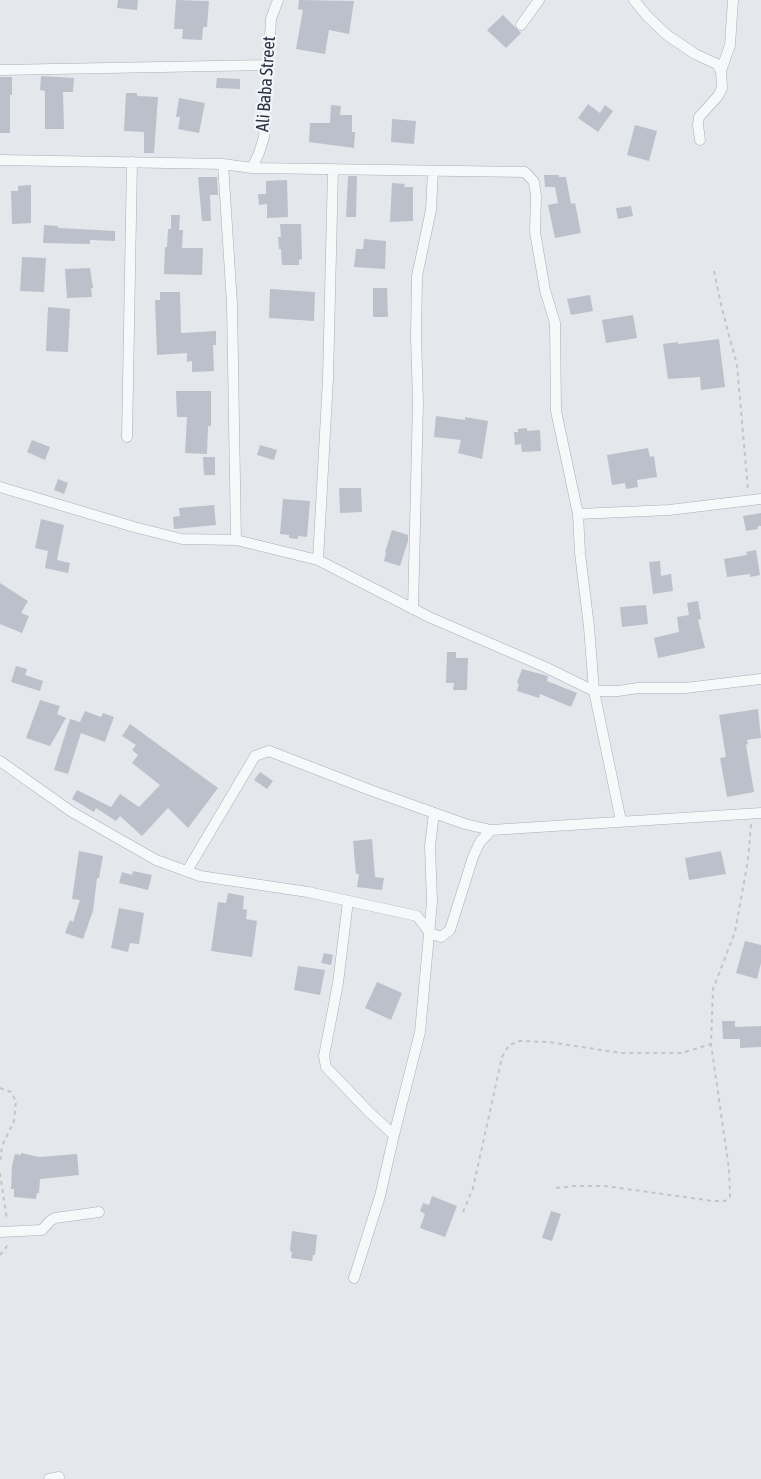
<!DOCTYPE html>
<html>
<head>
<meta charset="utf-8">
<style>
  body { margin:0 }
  canvas { display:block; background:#e4e7ec }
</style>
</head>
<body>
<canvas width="761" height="1479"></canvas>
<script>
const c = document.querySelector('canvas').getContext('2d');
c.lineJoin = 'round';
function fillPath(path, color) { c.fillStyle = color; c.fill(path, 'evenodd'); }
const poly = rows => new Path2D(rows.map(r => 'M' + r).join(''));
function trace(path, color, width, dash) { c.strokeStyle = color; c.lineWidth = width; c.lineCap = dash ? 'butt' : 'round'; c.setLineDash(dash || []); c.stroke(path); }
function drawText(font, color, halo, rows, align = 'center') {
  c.font = font + ' "Asap Condensed",sans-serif'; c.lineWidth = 4.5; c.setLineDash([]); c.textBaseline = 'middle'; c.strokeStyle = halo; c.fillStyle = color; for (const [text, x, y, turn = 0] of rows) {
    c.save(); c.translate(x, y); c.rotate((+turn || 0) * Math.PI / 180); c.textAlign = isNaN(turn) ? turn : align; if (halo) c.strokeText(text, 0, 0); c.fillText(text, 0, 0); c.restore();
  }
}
fillPath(poly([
  [118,0,138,0,137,10,117,8],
  [176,0,209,1,207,27,203,27,202,40,182,39,183,29,174,29],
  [299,0,354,1,349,34,329,30,325,54,296,49,303,10,298,9],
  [503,15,521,33,506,48,487,30],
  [41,76,74,78,73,92,63,92,64,129,45,129,45,91,40,90],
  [0,77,12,77,12,95,10,95,10,133,0,133],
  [217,78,240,79,240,89,216,88],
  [126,93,137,93,137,96,158,97,154,153,144,153,144,132,124,131],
  [179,98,205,103,199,133,178,129,180,117,176,117],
  [588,104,600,113,605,105,613,111,598,132,578,118],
  [331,105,341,106,340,115,352,115,352,132,355,132,354,148,309,142,310,123,330,123],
  [392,119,416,121,414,144,391,142],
  [635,125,657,131,649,161,627,155],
  [544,175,559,175,559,177,566,177,571,204,575,203,581,233,555,238,548,205,558,203,555,187,545,187],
  [348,176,357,176,356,217,346,217],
  [198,177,217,177,218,195,210,195,211,221,202,221],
  [287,180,288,217,267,218,267,204,259,205,258,194,266,194,266,181],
  [392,183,405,184,404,187,413,187,413,221,390,222],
  [31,185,31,223,12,224,11,191,18,191,18,186],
  [631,206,633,216,618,219,616,208],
  [171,215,180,215,179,230,183,230,182,248,203,248,202,275,164,274,165,247,167,247,168,229,171,229],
  [280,224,301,224,302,259,299,260,299,265,282,265,281,249,279,249,278,237,281,237],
  [44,225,58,226,58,228,115,231,115,241,90,240,90,244,43,243],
  [364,239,386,241,385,269,354,267,356,249,363,249],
  [22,257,46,258,44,292,20,291],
  [90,268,93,288,91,288,92,297,67,298,65,269],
  [373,288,387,288,388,317,373,317],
  [270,289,315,292,314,321,269,318],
  [160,292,180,292,181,333,216,331,216,345,213,345,214,371,192,372,192,361,187,362,187,353,157,355,155,300,160,300],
  [590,295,593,311,571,315,567,299],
  [48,307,70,309,68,352,46,351],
  [633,315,637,338,606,343,602,320],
  [719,339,725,387,701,390,700,377,668,379,663,344,678,342,678,344],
  [176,391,211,391,211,426,208,426,207,454,185,453,187,417,177,417],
  [436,416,465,420,465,417,488,421,482,459,458,453,461,440,434,437],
  [527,428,527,431,540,430,541,451,522,452,521,444,515,445,514,432,518,432,518,429],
  [32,440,50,447,45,460,27,452],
  [260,445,277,450,274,460,257,455],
  [648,448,650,457,654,456,657,477,637,480,638,487,626,489,625,483,612,485,607,455],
  [203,457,215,457,215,475,204,475],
  [58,479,68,483,64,494,54,490],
  [339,488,361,488,362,512,340,513],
  [283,499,310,501,307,537,298,536,298,539,289,538,289,535,280,534],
  [214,505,216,525,174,529,173,517,180,516,179,508],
  [761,513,761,526,758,526,758,529,746,531,743,516],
  [41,519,64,525,57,560,70,563,68,573,45,568,48,551,35,548],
  [392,530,408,535,408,541,400,566,384,561,386,553,385,552],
  [756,550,760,575,750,577,750,574,727,577,724,559,747,555,746,552],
  [660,561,661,576,671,574,673,591,653,594,649,562],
  [0,583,28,601,21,613,29,616,22,633,0,624],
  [698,601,701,619,698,620,705,648,658,658,654,638,679,632,677,617,689,615,687,603],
  [646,605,648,624,622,627,620,607],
  [447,652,456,652,456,658,468,658,467,690,453,690,454,683,446,683],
  [16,666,27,669,25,675,43,681,40,691,11,682],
  [522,669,548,676,547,681,577,693,571,707,540,694,539,698,517,691,519,684,517,683],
  [40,700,60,706,57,714,66,718,50,746,26,738],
  [758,709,761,738,747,740,748,744,746,745,754,792,727,797,720,758,726,757,719,715],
  [85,711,101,717,103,713,114,717,105,742,81,733,68,774,54,770,70,719,80,722],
  [130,724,218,788,188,828,168,808,142,836,120,816,116,821,96,808,94,812,72,799,77,790,111,807,120,794,139,807,160,785,132,763,138,755,132,750,136,745,122,736],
  [260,772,273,781,267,789,254,780],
  [372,839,375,877,384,878,382,890,357,887,359,874,356,874,353,841],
  [79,851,103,856,99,878,97,878,93,911,83,939,65,933,70,920,73,922,80,900,72,899],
  [721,851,726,874,689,880,685,858],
  [133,871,152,875,148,890,119,883,122,872,132,875],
  [228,893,244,896,243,909,247,910,246,919,257,921,252,957,211,951,218,902,226,903],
  [119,908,144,913,139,944,130,943,128,952,111,948],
  [745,941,761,945,761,963,757,979,736,973],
  [324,953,333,955,331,965,321,963],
  [298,966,325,970,320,995,294,990],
  [377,982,402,993,391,1020,365,1008],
  [722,1021,735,1021,735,1027,761,1026,761,1047,740,1048,740,1039,723,1039],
  [21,1153,39,1157,77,1154,79,1175,40,1179,39,1193,37,1193,36,1199,14,1197,14,1189,11,1189,12,1166,15,1154,21,1155],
  [432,1196,457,1206,445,1237,420,1228,425,1214,420,1211,423,1203,429,1205],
  [551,1211,561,1214,552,1241,542,1238],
  [292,1231,317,1235,315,1255,313,1255,312,1261,291,1258,292,1252,290,1251]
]), '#bbc0ca');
const street = poly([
  [634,0,648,17,667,35,695,54,717,64,721,71,722,88,718,96,699,117,698,125,700,140],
  [521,25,539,0],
  [0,70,268,65],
  [721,71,730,45,733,0],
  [0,160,223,164,252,168,525,172,534,182,536,196,535,232,545,290,555,323,556,411,578,514,580,553,589,627,594,691,621,821],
  [223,164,232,304,236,540],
  [252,168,259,153,264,137,271,19,278,0],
  [127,437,132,162],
  [0,487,134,527,182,539,236,540,318,560,429,617,545,667,594,691,618,691,638,688,685,688,761,679],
  [578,514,669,510,761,499],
  [318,560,328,378,333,169],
  [413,609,418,402,416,337,417,276,431,210,433,171],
  [0,761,72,812,156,860,200,876,308,892,417,916,430,933,441,937,450,930,473,857,480,842,491,830,761,813],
  [187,871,255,756,269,751,370,790,465,824,491,830],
  [348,901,338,983,324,1056,326,1067,369,1112,394,1135],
  [0,1232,42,1230,50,1221,55,1218,99,1212],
  [354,1278,380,1196,394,1135,420,1032,432,902,430,846,434,813],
  [49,1479,59,1477]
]);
trace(street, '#a9aeb7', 11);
trace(poly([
  [714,271,722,309,737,365,748,490],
  [0,1088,11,1092,16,1101,14,1121,2,1146,0,1162],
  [0,1173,7,1220],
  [556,1188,575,1186,605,1186,713,1201,725,1201,730,1197,729,1169,711,1044,713,989,735,932,748,860,751,824],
  [463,1212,473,1188,502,1057,509,1045,520,1041,549,1042,621,1053,682,1053,711,1044],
  [0,1255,7,1246,7,1242]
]), '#c2c5cb', 2, [4, 4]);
trace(street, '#f7f8fa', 10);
drawText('18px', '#2b3445', '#f4f6f9', [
  ["Ali Baba Street",266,84,-86]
]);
</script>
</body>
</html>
